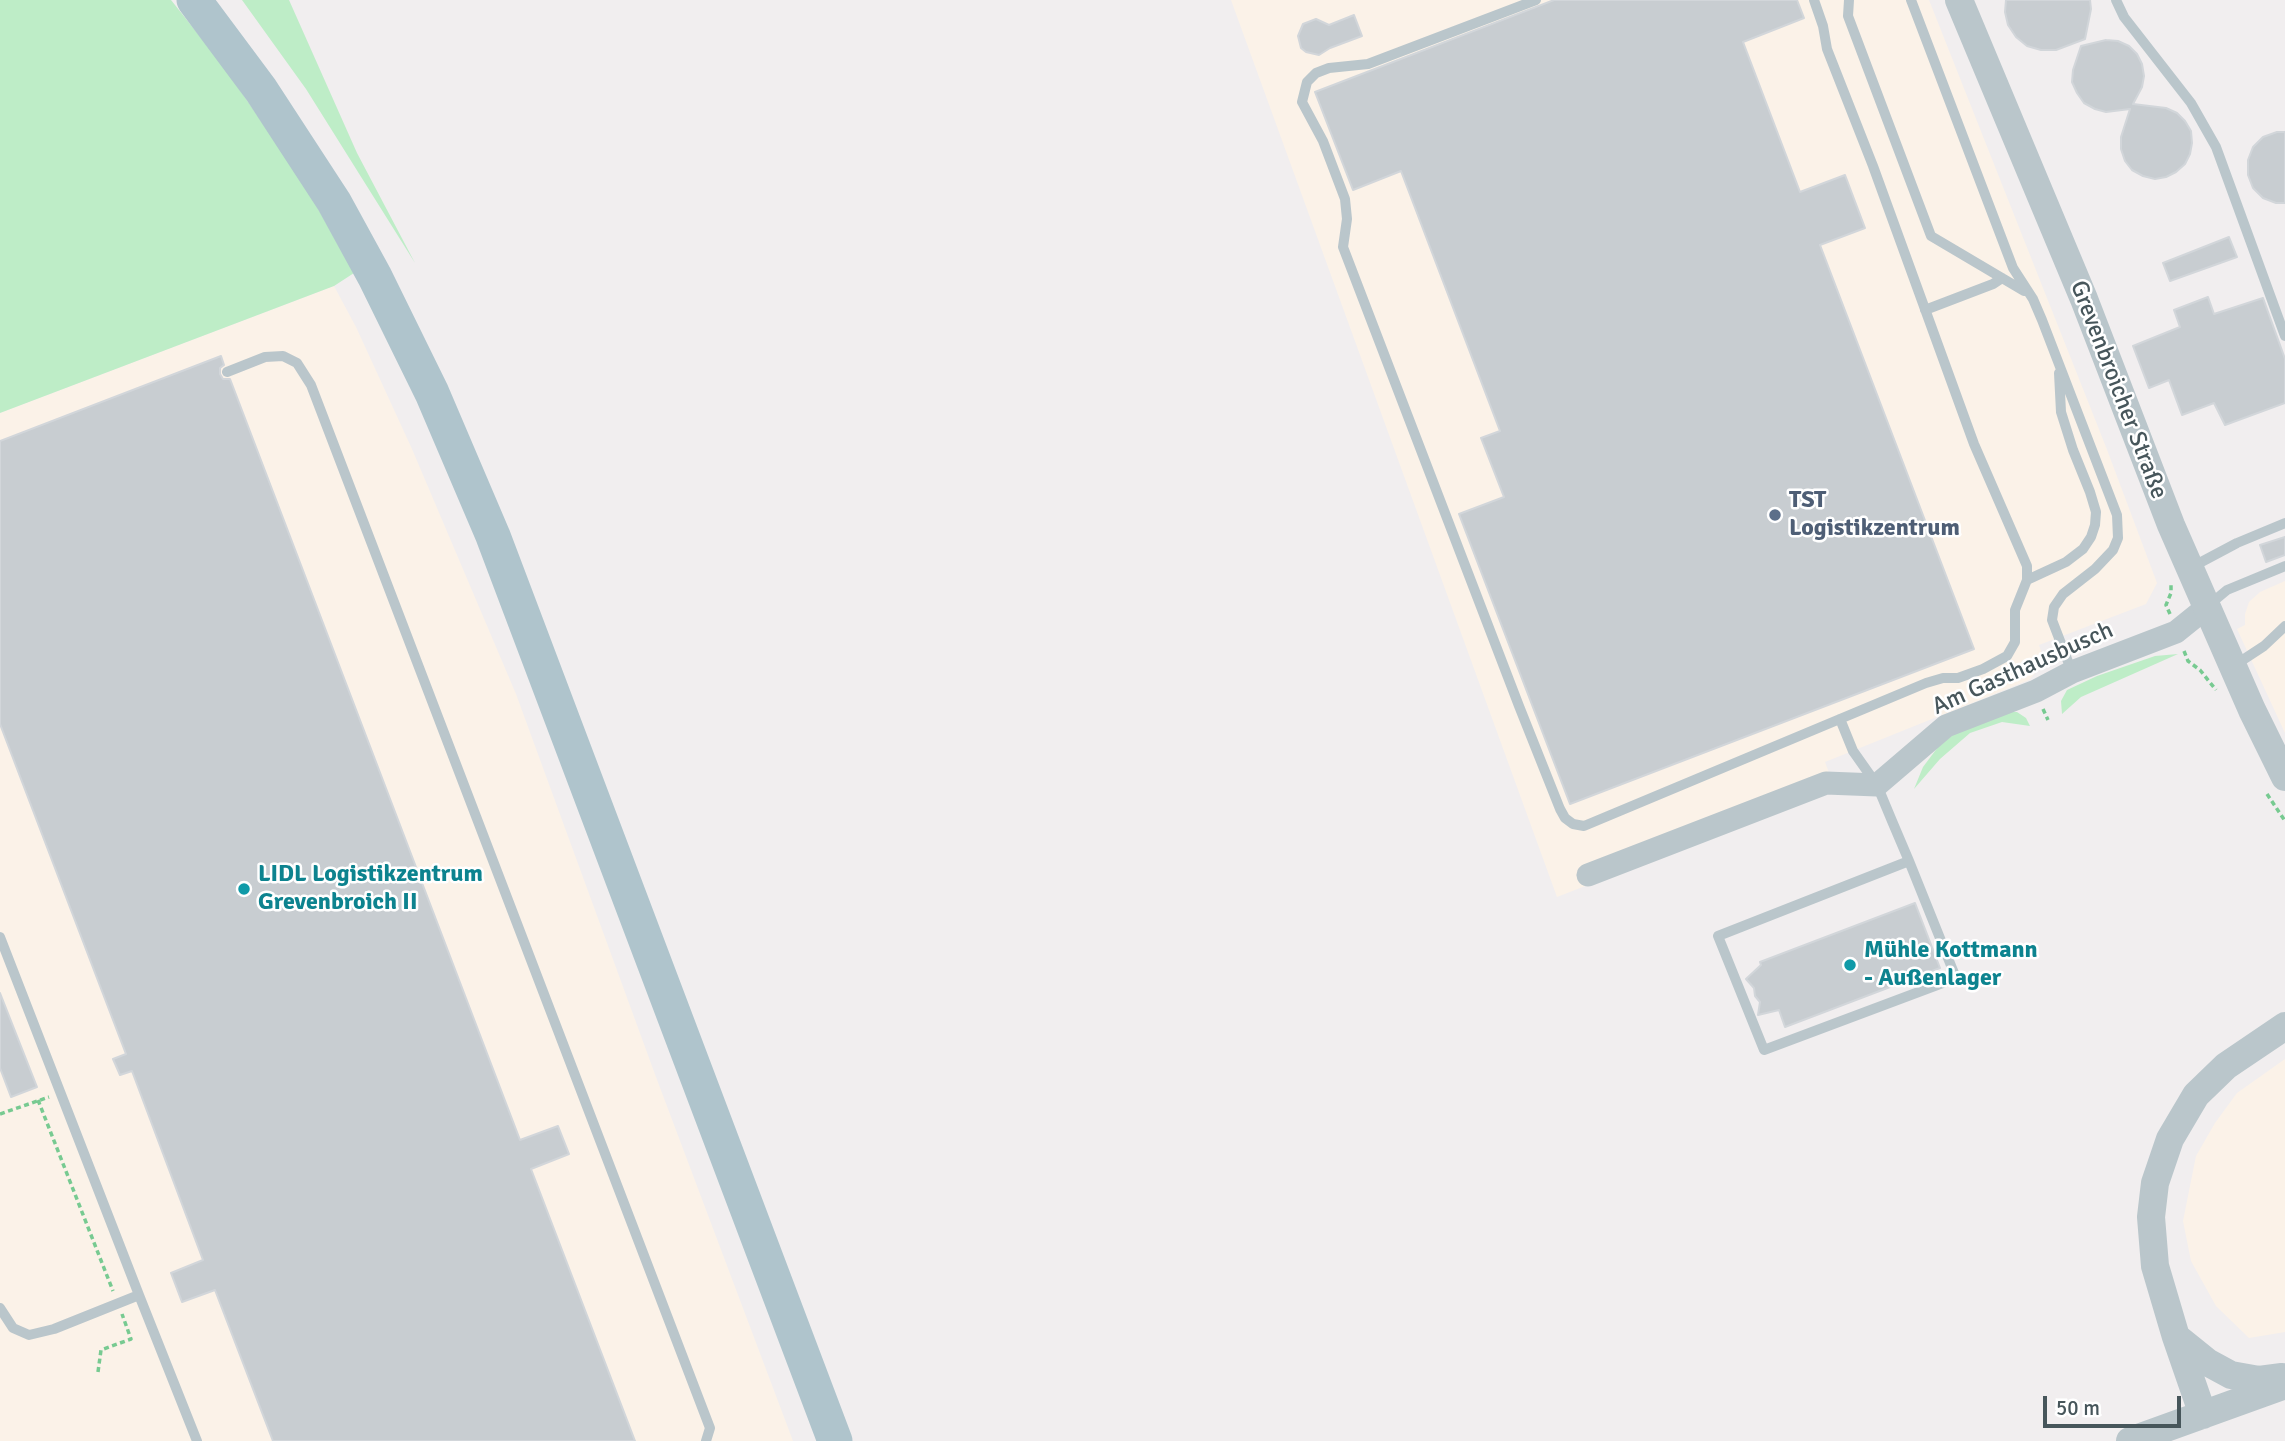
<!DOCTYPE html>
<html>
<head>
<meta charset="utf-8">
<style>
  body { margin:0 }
  #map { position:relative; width:2285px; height:1441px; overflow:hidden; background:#f1eeef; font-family:Signika,sans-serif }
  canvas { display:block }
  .scale { position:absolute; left:2043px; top:1396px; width:138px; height:32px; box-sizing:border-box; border:4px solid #47565b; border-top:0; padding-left:9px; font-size:21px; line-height:24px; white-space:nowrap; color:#47565b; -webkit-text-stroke:5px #fff; paint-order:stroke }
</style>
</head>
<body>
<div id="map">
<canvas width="2285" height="1441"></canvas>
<div class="scale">50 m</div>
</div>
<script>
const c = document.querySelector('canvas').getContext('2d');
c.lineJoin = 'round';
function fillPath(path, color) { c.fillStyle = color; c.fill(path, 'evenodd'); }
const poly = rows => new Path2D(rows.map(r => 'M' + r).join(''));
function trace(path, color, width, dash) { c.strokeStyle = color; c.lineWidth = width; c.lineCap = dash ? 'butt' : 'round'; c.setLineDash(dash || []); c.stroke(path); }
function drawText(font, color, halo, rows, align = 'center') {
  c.font = font + ' Signika,sans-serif'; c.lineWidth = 5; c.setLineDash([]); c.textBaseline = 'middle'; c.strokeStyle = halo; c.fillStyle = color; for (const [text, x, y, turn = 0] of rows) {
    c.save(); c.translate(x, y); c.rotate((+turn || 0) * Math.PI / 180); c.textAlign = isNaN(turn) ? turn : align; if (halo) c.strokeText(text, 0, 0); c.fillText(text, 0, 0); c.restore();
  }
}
fillPath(poly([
  [1231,0,1929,0,2106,447,2157,583,2146,604,2039,645,2045,662,2029,680,1825,762,1835,789,1557,897],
  [334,286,356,327,412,449,516,694,656,1077,793,1441,0,1441,0,413],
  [2285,581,2285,733,2237,629,2245,625,2245,614,2249,602,2260,592],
  [2285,1059,2285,1332,2249,1338,2216,1306,2191,1261,2183,1221,2196,1156,2215,1123,2237,1093]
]), '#fbf2e8');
fillPath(poly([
  [0,0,171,0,222,64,275,141,315,203,354,273,334,286,0,413],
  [242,0,289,0,357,153,415,263,306,89],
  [2178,654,2081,697,2062,714,2061,701,2067,690,2097,676,2155,656],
  [2005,712,2017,712,2026,718,2030,726,2002,722,1970,733,1940,759,1914,789,1923,767,1938,747,1953,734]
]), '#beedc7');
const building = poly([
  [1554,0,1797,0,1804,18,1743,42,1800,192,1845,175,1865,228,1820,245,1974,649,1570,804,1459,514,1504,497,1481,438,1500,431,1401,171,1353,190,1315,92,1554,0],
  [2006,0,2090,0,2091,9,2085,39,2056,50,2041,50,2027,46,2016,37,2008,25,2005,12,2006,0],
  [1354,15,1362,36,1330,48,1319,55,1306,52,1301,48,1298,36,1303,24,1316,19,1329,25,1354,15],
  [2106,40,2118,41,2129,46,2137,54,2142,64,2144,76,2142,87,2133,104,2166,108,2177,113,2185,121,2191,131,2192,143,2190,154,2185,164,2176,172,2166,177,2155,179,2143,176,2132,170,2125,161,2121,149,2121,137,2130,109,2106,112,2095,109,2084,103,2077,93,2072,82,2073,70,2081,46,2106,40],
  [2277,132,2285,132,2285,203,2276,203,2263,198,2253,188,2248,175,2248,160,2253,147,2263,137,2277,132],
  [2229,237,2237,257,2170,281,2163,263,2229,237],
  [2208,297,2214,314,2263,298,2285,359,2285,403,2225,425,2214,403,2182,415,2169,380,2149,388,2133,346,2180,327,2174,310,2208,297],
  [221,356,224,365,220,368,220,374,223,379,230,379,520,1140,558,1126,569,1154,531,1169,635,1441,273,1441,215,1290,182,1302,171,1273,203,1260,132,1071,120,1075,113,1059,126,1054,0,724,0,441,221,356],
  [2285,537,2285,555,2266,562,2260,545,2285,537],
  [1915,903,1940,968,1785,1027,1779,1010,1758,1015,1760,1002,1755,996,1754,988,1746,979,1761,965,1760,962,1915,903],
  [0,993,37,1087,11,1097,0,1068,0,993]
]);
fillPath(building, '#c8cdd1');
trace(building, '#d2d6da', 2);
trace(poly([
  [2170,614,2166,605,2171,593,2171,585],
  [2184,651,2188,661,2200,670,2216,690],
  [2043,709,2048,720],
  [2267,794,2285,821],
  [38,1100,113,1291],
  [0,1114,49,1097],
  [98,1372,101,1350,131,1339,122,1314]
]), '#77ca91', 3.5, [5, 3.5]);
trace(poly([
  [1536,0,1368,64,1329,68,1316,73,1307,82,1302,102,1323,141,1345,199,1347,219,1343,247,1519,706,1560,809,1565,818,1573,824,1584,826,1926,683,1943,678,1958,678,1983,669,2007,656,2015,642,2015,610,2027,580,2027,566,1974,444,1873,166,1827,49,1823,26,1814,0],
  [1849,0,1848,16,1931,236,2024,291],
  [1911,0,2013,268,2033,299,2042,320,2117,515,2118,538,2113,550,2095,569,2063,594,2054,607,2052,620,2072,672],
  [2116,0,2124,17,2191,103,2216,147,2285,336],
  [1925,310,1993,284,2002,278],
  [227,372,265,357,283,356,297,363,311,385,710,1428,706,1441],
  [2190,568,2237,543,2285,523],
  [2027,580,2066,562,2083,549,2091,537,2095,525,2096,512,2090,492,2073,450,2061,412,2059,373],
  [2209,605,2227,590,2285,566],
  [2235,665,2264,646,2285,626],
  [1840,719,1853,751,1877,785,1892,821,1909,861,1956,978,1764,1050,1718,936,1909,861],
  [0,937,139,1295],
  [0,1308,13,1328,29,1335,54,1329,139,1295,197,1441]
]), '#bac6cb', 10);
trace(poly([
  [1588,875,1826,783,1877,785,1946,726,2036,691,2072,672,2176,632,2207,607]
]), '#bac6cb', 23);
trace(poly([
  [1959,0,2084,299,2171,525,2252,710,2285,777],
  [2176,1337,2207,1362,2231,1375,2259,1380,2282,1377],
  [2203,1415,2176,1337,2155,1266,2151,1217,2155,1183,2170,1139,2196,1095,2226,1066,2285,1026],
  [2130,1441,2285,1385]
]), '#bac6cb', 28);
trace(poly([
  [194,0,261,90,334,202,375,277,432,393,493,536,835,1441]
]), '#afc4cc', 35);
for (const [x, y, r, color] of [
  [1775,515,7,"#5c6f8a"],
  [244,889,7,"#0f9aa8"],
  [1850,965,7,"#0f9aa8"]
]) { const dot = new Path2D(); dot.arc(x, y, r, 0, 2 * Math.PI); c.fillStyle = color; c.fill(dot); trace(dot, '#fff', 2.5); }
drawText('24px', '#47565b', '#fff', [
  ["Grevenbroicher Straße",2118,390,69],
  ["Am Gasthausbusch",2023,669,-24]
]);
drawText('bold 24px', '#4e5e75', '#fff', [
  ["TST",1789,501],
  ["Logistikzentrum",1789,529]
], 'left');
drawText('bold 24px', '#0d838f', '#fff', [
  ["LIDL Logistikzentrum",258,875],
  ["Grevenbroich II",258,903],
  ["Mühle Kottmann",1864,951],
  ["- Außenlager",1864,979]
], 'left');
</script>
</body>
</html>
